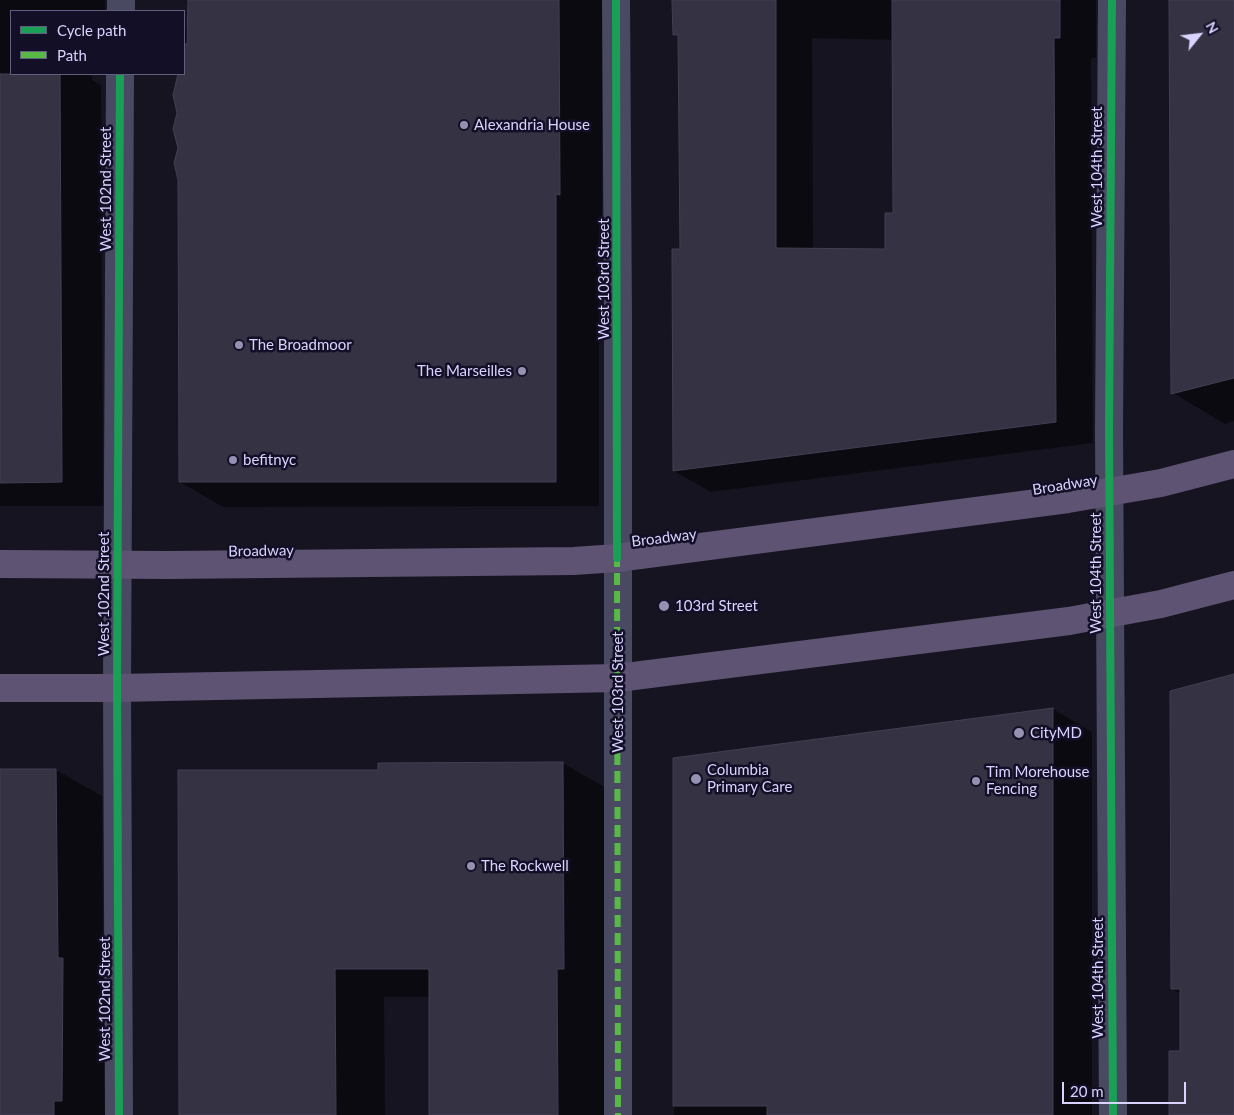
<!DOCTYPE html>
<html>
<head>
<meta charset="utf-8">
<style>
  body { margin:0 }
  #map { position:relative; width:1234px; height:1115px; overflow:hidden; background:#161421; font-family:Lato,sans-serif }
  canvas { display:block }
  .legend { position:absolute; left:10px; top:10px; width:175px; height:65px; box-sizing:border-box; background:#130f26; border:1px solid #625e7d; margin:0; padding:6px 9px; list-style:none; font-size:15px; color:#d9d4ff }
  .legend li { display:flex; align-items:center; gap:10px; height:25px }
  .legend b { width:25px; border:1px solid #625e7d }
  .north { position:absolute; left:1174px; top:10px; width:50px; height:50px; -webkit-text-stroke:4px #130f26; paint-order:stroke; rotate:61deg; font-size:14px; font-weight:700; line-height:20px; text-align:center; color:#d9d4ff }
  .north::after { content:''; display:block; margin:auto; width:18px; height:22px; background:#d9d4ff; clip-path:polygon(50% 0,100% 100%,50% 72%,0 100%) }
  .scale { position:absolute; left:1062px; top:1082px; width:124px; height:22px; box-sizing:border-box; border:2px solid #d9d4ff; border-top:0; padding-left:6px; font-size:15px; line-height:18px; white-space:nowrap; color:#d9d4ff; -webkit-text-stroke:4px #130f26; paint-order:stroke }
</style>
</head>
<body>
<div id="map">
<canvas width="1234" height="1115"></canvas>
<ul class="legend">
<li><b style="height:6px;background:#1a9f57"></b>Cycle path</li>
<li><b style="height:6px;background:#58b947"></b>Path</li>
</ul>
<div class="north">N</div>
<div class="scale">20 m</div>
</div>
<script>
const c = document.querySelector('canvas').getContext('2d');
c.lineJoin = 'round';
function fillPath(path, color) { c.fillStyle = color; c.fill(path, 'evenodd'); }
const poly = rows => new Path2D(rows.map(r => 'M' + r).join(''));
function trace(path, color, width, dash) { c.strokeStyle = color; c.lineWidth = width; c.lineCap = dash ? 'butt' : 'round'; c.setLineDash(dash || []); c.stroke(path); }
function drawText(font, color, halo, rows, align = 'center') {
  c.font = font + ' Lato,sans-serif'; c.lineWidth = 5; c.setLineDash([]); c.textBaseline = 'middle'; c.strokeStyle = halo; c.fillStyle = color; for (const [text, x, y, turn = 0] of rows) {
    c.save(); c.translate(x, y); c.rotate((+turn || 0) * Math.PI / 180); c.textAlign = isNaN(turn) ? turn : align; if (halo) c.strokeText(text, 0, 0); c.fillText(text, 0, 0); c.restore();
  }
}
fillPath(poly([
  [0,0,105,0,105,11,11,11,11,74,92,74,92,80,101,85,103,506,0,506],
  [189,0,602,0,602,219,599,219,599,506,223,507,180,482,178,74,184,74,184,34,189,22],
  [674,0,1096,0,1096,58,1091,58,1093,443,711,492,674,471,681,250,680,38,674,35],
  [812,38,893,40,894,214,887,250,813,249],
  [1170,0,1234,0,1234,421,1225,424,1173,393],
  [1234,675,1234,1115,1171,1115,1182,1052,1181,994,1172,989],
  [1053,709,1092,732,1092,1115,674,1115,675,759],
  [563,763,613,792,607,1115,430,1115,430,997,384,997,385,1115,180,1115,380,771,380,764],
  [0,770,56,770,102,796,103,983,109,986,107,1115,0,1115]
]), '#0007');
const building = poly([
  [188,0,559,0,560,195,556,194,556,482,179,482,178,180,174,163,178,148,173,129,177,113,173,95,178,74,184,74,184,44,187,44,188,0],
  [672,0,776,0,776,248,885,249,885,213,893,213,892,0,1060,0,1060,38,1054,38,1056,422,673,471,672,249,680,249,678,35,673,35,672,0],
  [1169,0,1234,0,1234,378,1171,394,1169,0],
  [0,74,60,74,62,482,0,483,0,74],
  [1234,674,1234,1115,1169,1115,1169,1051,1180,1051,1180,989,1171,989,1170,691,1234,674],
  [1053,708,1053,1115,767,1115,767,1106,673,1106,673,758,1053,708],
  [563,762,564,969,557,969,558,1115,429,1115,429,969,335,969,336,1115,179,1115,178,770,378,770,378,763,563,762],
  [0,769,56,769,58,958,63,958,62,1101,54,1101,54,1115,0,1115,0,769]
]);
fillPath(building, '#343243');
trace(building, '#433f54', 1);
trace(poly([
  [616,0,618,319,618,1115],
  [1112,0,1109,429,1113,1115],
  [121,11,121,0],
  [119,1115,117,688,120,74]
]), '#4a4962', 28);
trace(poly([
  [0,564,168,565,574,561,617,558,1068,499,1161,483,1234,464],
  [0,688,117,688,618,678,1069,621,1161,604,1234,585]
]), '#5e5373', 28);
trace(poly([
  [617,555,618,1115]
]), '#58b947', 6, [12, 6]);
trace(poly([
  [616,0,617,558],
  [1112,0,1109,429,1113,1115],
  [119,1115,117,688,120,74]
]), '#1a9f57', 8);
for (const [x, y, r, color] of [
  [464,125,5,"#9591b1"],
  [239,345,5,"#9591b1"],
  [522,371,5,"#9591b1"],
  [233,460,5,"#9591b1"],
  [664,606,6,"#9591b1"],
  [1019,733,6,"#9591b1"],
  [696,779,6,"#9591b1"],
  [976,781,5,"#9591b1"],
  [471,866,5,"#9591b1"]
]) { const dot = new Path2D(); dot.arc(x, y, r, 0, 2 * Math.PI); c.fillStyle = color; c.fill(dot); trace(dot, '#130f26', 2); }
drawText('15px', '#d9d4ff', '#130f26', [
  ["Alexandria House",474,125],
  ["The Broadmoor",249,345],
  ["The Marseilles",512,371,"right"],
  ["befitnyc",243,460],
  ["103rd Street",675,606],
  ["CityMD",1030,733],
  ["Columbia",707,770],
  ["Primary Care",707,787],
  ["Tim Morehouse",986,772],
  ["Fencing",986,789],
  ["The Rockwell",481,866]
], 'left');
drawText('15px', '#d9d4ff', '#130f26', [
  ["West 104th Street",1097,167,-90],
  ["West 102nd Street",106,189,-90],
  ["West 103rd Street",604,279,-90],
  ["Broadway",1065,485,-9],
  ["Broadway",664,538,-7],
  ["Broadway",261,551,-1],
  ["West 104th Street",1096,573,-90],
  ["West 102nd Street",104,594,-90],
  ["West 103rd Street",618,692,-90],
  ["West 104th Street",1098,978,-90],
  ["West 102nd Street",105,999,-90]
]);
</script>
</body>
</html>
